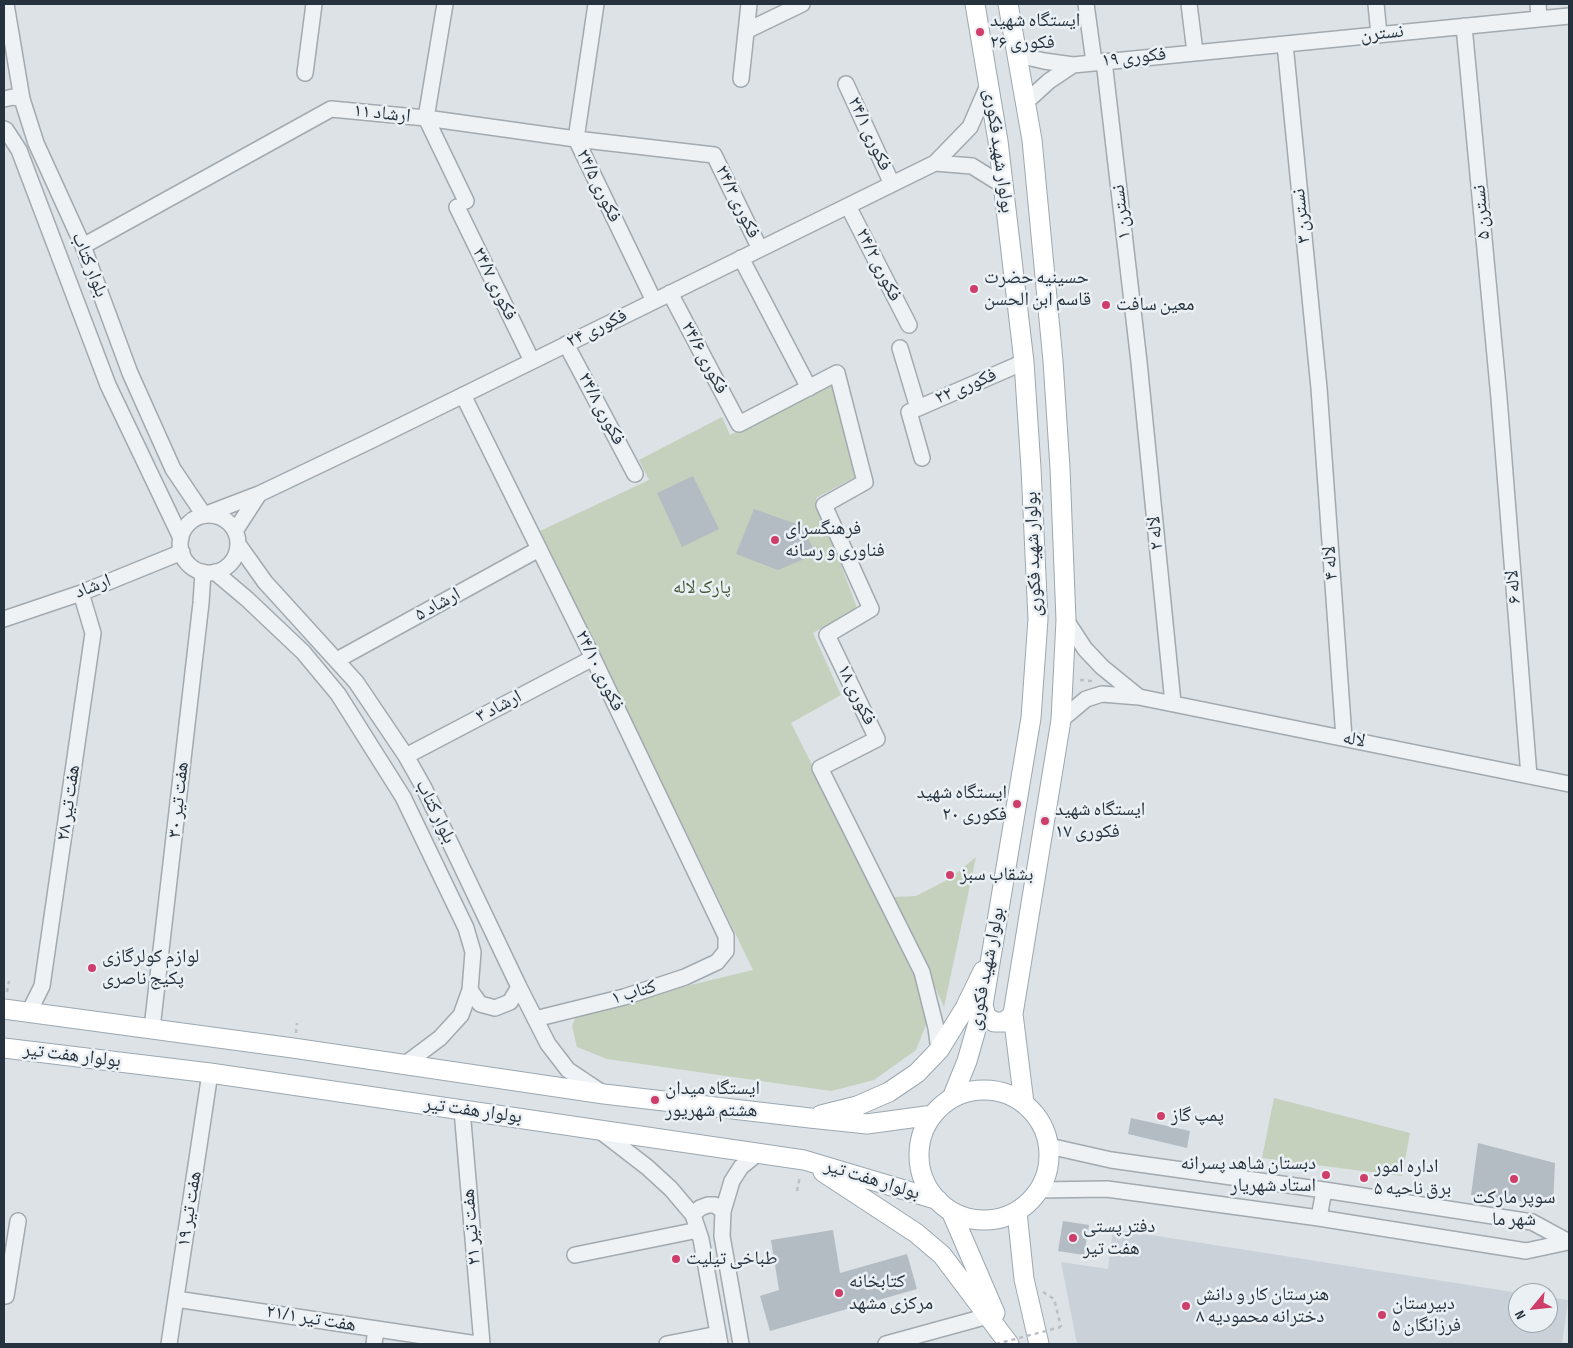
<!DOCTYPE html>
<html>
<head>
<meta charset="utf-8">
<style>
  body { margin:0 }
  #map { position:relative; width:1573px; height:1348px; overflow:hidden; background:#dce2e6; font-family:"Sofia Sans Condensed",sans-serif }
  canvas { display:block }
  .frame { position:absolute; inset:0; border:5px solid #26323d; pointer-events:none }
  .north { position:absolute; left:1508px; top:1283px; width:50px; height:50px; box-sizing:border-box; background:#ebf0f4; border:1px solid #9ca4ab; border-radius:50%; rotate:242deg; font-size:14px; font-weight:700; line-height:20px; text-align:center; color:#26323d }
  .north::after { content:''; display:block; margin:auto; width:18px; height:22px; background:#ce3e6b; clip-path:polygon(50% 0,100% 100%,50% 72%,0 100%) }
</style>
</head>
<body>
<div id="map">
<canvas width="1573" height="1348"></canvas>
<div class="frame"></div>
<div class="north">N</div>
</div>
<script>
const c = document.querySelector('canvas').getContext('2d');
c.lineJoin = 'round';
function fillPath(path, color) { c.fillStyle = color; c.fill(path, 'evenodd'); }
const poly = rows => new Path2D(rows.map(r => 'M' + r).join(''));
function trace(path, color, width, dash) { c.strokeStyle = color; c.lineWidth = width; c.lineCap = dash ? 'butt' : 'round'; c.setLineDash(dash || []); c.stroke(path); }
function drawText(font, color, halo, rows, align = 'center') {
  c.font = font + ' "Sofia Sans Condensed","Noto Naskh Arabic",sans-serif'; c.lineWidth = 5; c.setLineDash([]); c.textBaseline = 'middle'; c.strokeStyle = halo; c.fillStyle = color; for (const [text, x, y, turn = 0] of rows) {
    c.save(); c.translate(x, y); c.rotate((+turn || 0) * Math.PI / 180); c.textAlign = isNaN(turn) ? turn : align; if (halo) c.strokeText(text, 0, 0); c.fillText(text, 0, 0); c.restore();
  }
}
fillPath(poly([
  [1113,1229,1519,1293,1518,1323,1548,1323,1548,1297,1568,1300,1562,1344,1077,1344,1061,1262,1108,1269]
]), '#cad1d8');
fillPath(poly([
  [832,382,859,475,816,498,857,608,813,633,841,695,791,723,917,974,929,1017,916,1050,874,1080,831,1091,607,1059,577,1047,572,1026,578,1012,753,970,540,531,649,480,639,460,722,417,730,435],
  [976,857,944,1007,893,897,916,896,949,879],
  [1274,1098,1410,1133,1402,1176,1262,1158]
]), '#c5d0bd');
fillPath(poly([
  [693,476,719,529,682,547,657,493],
  [754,509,802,526,816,554,778,570,736,554],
  [1131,1118,1190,1131,1187,1148,1128,1134],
  [1478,1143,1555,1163,1553,1205,1471,1195],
  [1063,1221,1089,1225,1084,1255,1058,1251],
  [833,1230,840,1273,907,1254,917,1289,770,1331,760,1296,779,1290,771,1240]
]), '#b3bcc3');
const minor = poly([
  [6,4,22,99,36,143,83,246,130,373,173,469,204,515,259,494,370,441,935,163,970,127,989,83],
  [445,4,426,118,466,201],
  [596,4,576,139,654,301],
  [1086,4,1094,62],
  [1189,4,1195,52],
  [1376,4,1379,35],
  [1538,4,1539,19],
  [1464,26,1499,398,1529,776],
  [746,31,802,4],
  [1285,44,1319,388,1344,738],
  [1018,55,1044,61,1073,65,1569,16],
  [1104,61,1139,362,1173,703],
  [305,73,314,4],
  [741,79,749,4],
  [846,84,892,184],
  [4,99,13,97,22,99],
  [1026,102,1049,81,1073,65],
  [4,129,6,130,19,150,108,385,181,538],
  [935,163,972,166,1004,186],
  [848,206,909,325],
  [457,207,532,361],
  [83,246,331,109,426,118,576,139,714,155,760,249],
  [741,258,809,388],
  [670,293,739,424,837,373,865,482,824,505,871,609,827,635,877,739,820,768,922,972,936,1028,939,1050],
  [566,344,635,474],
  [900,348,918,408],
  [463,395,593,658,726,936,726,951,717,962,685,977,624,997,535,1019],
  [922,458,909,412,1024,362],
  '180 544a29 29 0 1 1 58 0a29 29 0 1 1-58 0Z',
  [235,531,259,494],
  [238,544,265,582,356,682,406,756,424,788,519,987,548,1044,568,1070,601,1092],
  [215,572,247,599,303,652,338,694,403,797,466,928,473,952,470,990,461,1015,440,1038,404,1065],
  [4,619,81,593,182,552],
  [1066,620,1085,649,1102,667,1139,697],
  [337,660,539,549],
  [1061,720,1086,699,1102,694,1139,697,1569,784],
  [406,756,593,658],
  [470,990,480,1004,495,1008,510,1002,519,987],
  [29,1012,42,986,93,633,81,593],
  [152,1028,201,603,203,572],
  [462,1110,482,1344],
  [599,1130,647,1167,671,1189,693,1215,701,1239,720,1344],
  [1049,1146,1111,1160,1324,1190,1532,1222,1569,1242],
  [1039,1190,1107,1189,1319,1218,1526,1251,1568,1242],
  [693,1215,700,1208,708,1205,715,1205,723,1211],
  [1319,1218,1324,1190],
  [575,1255,698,1230],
  [6,1296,18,1221],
  [176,1299,477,1344],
  [169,1344,210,1073],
  [374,1344,376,1329],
  [667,1344,718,1334],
  [741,1344,722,1236,723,1211,732,1181,741,1167,757,1154],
  [886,1344,988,1316]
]);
const major = poly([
  [1008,4,1032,140,1053,361,1060,468,1066,620,1061,720,1013,1014,1024,1103],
  [983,1005,986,1016,994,1022,1005,1022,1013,1014],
  [4,1009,293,1048,604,1094,810,1118,867,1124,933,1115],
  [4,1048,210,1073,804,1160,938,1200],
  '919 1155a65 65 0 1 1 130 0a65 65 0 1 1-130 0Z',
  [952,1098,967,1061,983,1005,1031,718,1038,619,1031,468,1024,362,998,141,975,4],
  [821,1115,857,1106,889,1092,917,1073,939,1050,965,1008,983,971],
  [823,1172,916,1233,942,1255,1009,1344],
  [951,1211,995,1313],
  [1017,1212,1024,1279,1039,1344]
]);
trace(minor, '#a2aab0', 18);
trace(major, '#9ba8b2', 21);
trace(poly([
  [1080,680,1092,681],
  [7,992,9,981],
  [296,1033,297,1023],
  [797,1191,800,1176],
  [1043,1292,1054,1299,1061,1327]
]), '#bac0c5', 2.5, [4, 4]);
trace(minor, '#eef2f5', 15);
trace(major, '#fff', 19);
trace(poly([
  [996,1344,1061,1327]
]), '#bac0c5', 2.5, [4, 4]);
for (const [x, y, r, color] of [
  [980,32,5,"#ce3e6b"],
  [974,289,5,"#ce3e6b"],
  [1106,305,5,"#ce3e6b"],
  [775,540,5,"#ce3e6b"],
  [1017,804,5,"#ce3e6b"],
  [1045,821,5,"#ce3e6b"],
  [950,875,5,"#ce3e6b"],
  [92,968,5,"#ce3e6b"],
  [655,1100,5,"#ce3e6b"],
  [1161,1116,5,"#ce3e6b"],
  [1326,1175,5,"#ce3e6b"],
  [1364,1178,5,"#ce3e6b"],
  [1514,1179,5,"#ce3e6b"],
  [1073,1238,5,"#ce3e6b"],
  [676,1259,5,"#ce3e6b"],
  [839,1293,5,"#ce3e6b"],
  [1186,1306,5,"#ce3e6b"],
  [1382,1315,5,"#ce3e6b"]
]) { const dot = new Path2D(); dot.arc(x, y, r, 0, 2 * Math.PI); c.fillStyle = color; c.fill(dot); trace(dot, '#ebf0f4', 2); }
drawText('19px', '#26323d', '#ebf0f4', [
  ["ایستگاه شهید",990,21],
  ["فکوری ۲۶",990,43],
  ["حسینیه حضرت",984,278],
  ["قاسم ابن الحسن",984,300],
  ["معین سافت",1116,305],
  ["فرهنگسرای",785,529],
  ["فناوری و رسانه",785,551],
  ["ایستگاه شهید",1007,793,"right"],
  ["فکوری ۲۰",1007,815,"right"],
  ["ایستگاه شهید",1055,810],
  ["فکوری ۱۷",1055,832],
  ["بشقاب سبز",960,875],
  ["لوازم کولرگازی",102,957],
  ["پکیج ناصری",102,979],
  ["ایستگاه میدان",665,1089],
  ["هشتم شهریور",665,1111],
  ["پمپ گاز",1171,1116],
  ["دبستان شاهد پسرانه",1316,1164,"right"],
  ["استاد شهریار",1316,1186,"right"],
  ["اداره امور",1374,1167],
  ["برق ناحیه ۵",1374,1189],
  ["سوپر مارکت",1514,1198,"center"],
  ["شهر ما",1514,1220,"center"],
  ["دفتر پستی",1083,1227],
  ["هفت تیر",1083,1249],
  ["طباخی تیلیت",686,1259],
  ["کتابخانه",849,1282],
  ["مرکزی مشهد",849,1304],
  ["هنرستان کار و دانش",1196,1295],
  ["دخترانه محمودیه ۸",1196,1317],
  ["دبیرستان",1392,1304],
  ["فرزانگان ۵",1392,1326]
], 'left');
drawText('19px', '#26323d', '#ebf0f4', [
  ["نسترن",1382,34,-6],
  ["فکوری ۱۹",1134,58,-6],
  ["ارشاد ۱۱",382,114,6],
  ["فکوری ۲۴/۱",869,134,65],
  ["بولوار شهید فکوری",998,151,82],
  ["فکوری ۲۴/۵",598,186,64],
  ["فکوری ۲۴/۳",737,202,64],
  ["نسترن ۱",1122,212,-97],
  ["نسترن ۵",1482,212,-95],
  ["نسترن ۳",1302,216,-96],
  ["بلوار کتاب",89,265,68],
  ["فکوری ۲۴/۲",878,265,63],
  ["فکوری ۲۴/۷",494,284,64],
  ["فکوری ۲۴",597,329,-26],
  ["فکوری ۲۴/۶",704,358,62],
  ["فکوری ۲۲",966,387,-23],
  ["فکوری ۲۴/۸",601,409,62],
  ["لاله ۲",1156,533,-96],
  ["بولوار شهید فکوری",1034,554,-92],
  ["لاله ۴",1331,563,-94],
  ["ارشاد",93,587,-21],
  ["لاله ۶",1514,587,-95],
  ["ارشاد ۵",438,605,-29],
  ["فکوری ۲۴/۱۰",599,671,64],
  ["فکوری ١٨",856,695,64],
  ["ارشاد ۳",499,707,-28],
  ["لاله",1354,740,11],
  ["هفت تیر ۳۰",179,800,-84],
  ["هفت تیر ۲۸",69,803,-82],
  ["بلوار کتاب",435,812,64],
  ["بولوار شهید فکوری",987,969,-79],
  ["کتاب ۱",634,993,-17],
  ["بولوار هفت تیر",72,1056,7],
  ["بولوار هفت تیر",473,1111,8],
  ["بولوار هفت تیر",872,1180,17],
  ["هفت تیر ۱۹",190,1209,-81],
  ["هفت تیر ۲۱",472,1227,-95],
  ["هفت تیر ۲۱/۱",311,1319,9]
]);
drawText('19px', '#405833', '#ebf0f4', [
  ["پارک لاله",702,588]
]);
</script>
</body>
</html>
